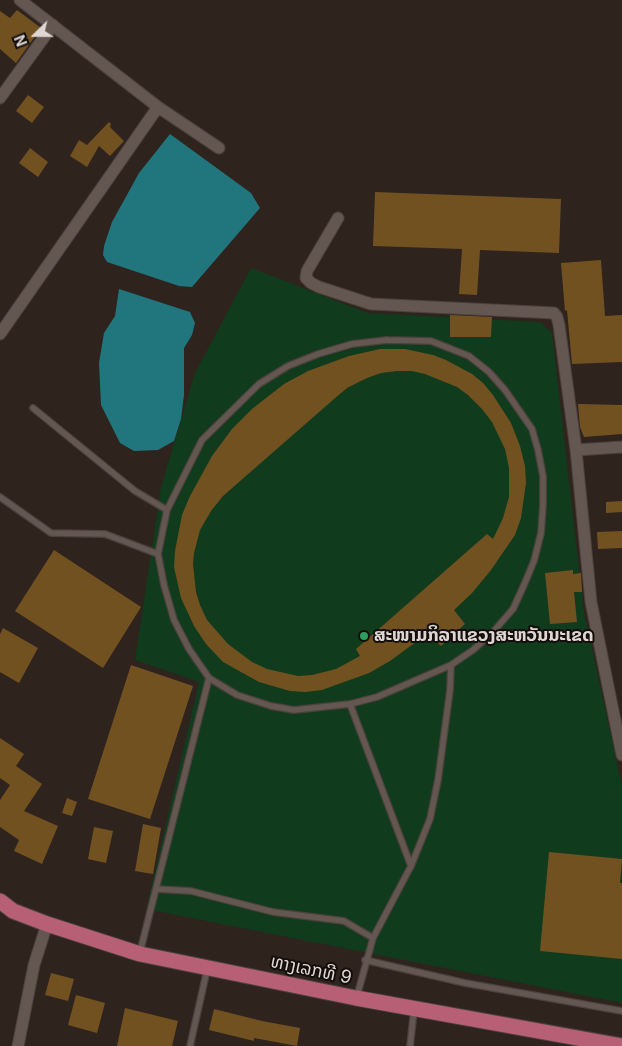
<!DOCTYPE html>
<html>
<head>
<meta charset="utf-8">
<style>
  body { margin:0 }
  #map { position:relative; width:622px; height:1046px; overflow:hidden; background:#2f231e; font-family:Inter,sans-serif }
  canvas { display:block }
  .north { position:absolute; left:10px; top:10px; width:50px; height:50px; -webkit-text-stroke:4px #130e0c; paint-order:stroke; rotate:248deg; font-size:14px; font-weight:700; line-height:20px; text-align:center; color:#dfd6d3 }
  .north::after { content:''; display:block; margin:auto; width:18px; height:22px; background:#dfd6d3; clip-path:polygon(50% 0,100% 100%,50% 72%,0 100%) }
</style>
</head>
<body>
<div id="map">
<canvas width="622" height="1046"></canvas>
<div class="north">N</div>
</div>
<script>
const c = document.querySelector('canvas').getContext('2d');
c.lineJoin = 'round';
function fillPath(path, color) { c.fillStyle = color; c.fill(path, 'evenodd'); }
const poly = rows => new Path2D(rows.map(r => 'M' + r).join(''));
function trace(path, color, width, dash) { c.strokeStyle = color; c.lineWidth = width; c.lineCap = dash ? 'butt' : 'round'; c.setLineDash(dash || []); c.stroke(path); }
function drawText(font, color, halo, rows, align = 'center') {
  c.font = font + ' Inter,"Noto Sans Lao",sans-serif'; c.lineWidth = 4; c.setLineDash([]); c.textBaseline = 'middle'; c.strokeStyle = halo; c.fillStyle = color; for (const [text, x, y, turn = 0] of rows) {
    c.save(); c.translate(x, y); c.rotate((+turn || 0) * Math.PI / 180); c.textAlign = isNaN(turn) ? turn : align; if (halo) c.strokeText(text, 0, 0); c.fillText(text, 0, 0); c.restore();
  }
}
fillPath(poly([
  [251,268,368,313,540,322,552,333,584,612,622,786,622,1003,146,909,199,682,135,660,161,487,195,373]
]), '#113b1d');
fillPath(poly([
  [170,134,251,193,260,208,192,287,179,286,107,262,103,255,104,246,112,222,139,173],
  [119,289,190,312,195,323,192,335,184,348,184,395,181,419,174,441,158,450,134,451,120,443,101,405,99,363,104,333,115,316]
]), '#21757d');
fillPath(poly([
  [17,10,41,28,16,63,0,49,0,11,10,18],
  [28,95,44,107,32,123,16,111],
  [109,122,111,124,110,127,124,141,110,156,99,146,87,167,70,156,79,140,87,145],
  [30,148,48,162,38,177,19,163],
  [375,192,561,199,559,253,480,250,477,295,459,294,462,249,373,246],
  [601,260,605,316,622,315,622,362,572,364,567,310,565,311,561,263],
  [450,315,492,317,491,337,450,337],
  [380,349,405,349,433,355,446,360,472,374,483,383,493,395,511,423,520,446,525,466,526,483,521,518,515,535,491,570,472,593,454,610,465,624,441,646,428,633,390,661,369,673,322,690,305,692,290,691,259,682,223,662,206,644,194,626,188,613,181,598,174,567,175,551,182,515,190,496,212,456,232,429,252,409,284,384,308,371,349,356],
  [397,371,412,371,425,374,457,387,468,395,482,409,492,422,505,449,509,468,509,497,503,518,493,539,487,534,356,649,360,656,336,669,312,675,298,676,267,669,252,662,228,644,207,620,200,605,196,592,193,564,194,553,200,530,211,511,223,496,334,399,347,388,367,378,381,373],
  [578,404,622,405,622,434,584,437,580,427],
  [622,501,622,512,606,513,606,502],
  [622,531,622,548,598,549,597,532],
  [54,550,141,607,103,668,15,611],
  [573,570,573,574,581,573,582,592,574,592,577,622,550,624,545,573],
  [3,628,38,648,19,683,0,672,0,634],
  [131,665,193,686,150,819,88,799],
  [0,738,24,754,16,766,42,784,24,811,58,826,42,864,14,851,19,840,0,827,0,800,10,785,0,778],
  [67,798,77,802,72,816,62,813],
  [143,824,161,828,153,874,135,871],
  [94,827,113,831,106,863,88,859],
  [549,852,622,859,620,883,622,883,622,959,540,951],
  [51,973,74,979,68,1001,45,995],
  [76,995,105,1003,97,1033,68,1025],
  [125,1008,178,1021,172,1046,117,1046],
  [214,1009,262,1021,300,1028,297,1046,254,1038,254,1041,209,1030]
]), '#725121');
const service = poly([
  [387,340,431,341,469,356,489,372,505,390,532,429,538,450,543,476,543,505,541,533,534,561,524,585,513,609,493,632,473,650,451,665,377,697,350,704,294,710,271,706,237,695,209,678,189,649,174,620,164,585,158,554,167,510,202,440,259,384,288,366,318,354,352,344,387,340],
  [33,408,135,491,167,510],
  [0,497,51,533,105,534,158,554],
  [350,704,411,866],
  [156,889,191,891,273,912,344,921,373,938],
  [140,952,209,678],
  [365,960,465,983,622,1011],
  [357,996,373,938,411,866,430,819,438,780,450,690,451,665],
  [190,1046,207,970],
  [410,1046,414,1010]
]);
const minor = poly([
  [20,0,158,107,219,148],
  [0,98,53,25],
  [338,218,307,271,306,278,311,283,319,287,371,304,554,313,557,317,559,325,576,450],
  [0,334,158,107],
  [622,447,576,450,591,602,622,755],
  [18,1046,34,965,47,924]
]);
const primary = poly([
  [0,901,13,911,47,924,140,954,356,998,622,1046]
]);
trace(service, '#4b413d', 8);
trace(minor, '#4b413d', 13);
trace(primary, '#4b413d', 17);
trace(service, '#645650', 5.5);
trace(minor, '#645650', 11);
trace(primary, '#b75f75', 15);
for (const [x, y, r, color] of [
  [364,636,5,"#2e9e5b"]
]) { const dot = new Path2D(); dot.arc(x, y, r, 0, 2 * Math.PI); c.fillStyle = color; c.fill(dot); trace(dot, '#130e0c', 2); }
drawText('bold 18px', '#dfd6d3', '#130e0c', [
  ["ສະໜາມກິລາແຂວງສະຫວັນນະເຂດ",374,636]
], 'left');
drawText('18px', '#dfd6d3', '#130e0c', [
  ["ທາງເລກທີ 9",311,970,12]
]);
</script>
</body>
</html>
